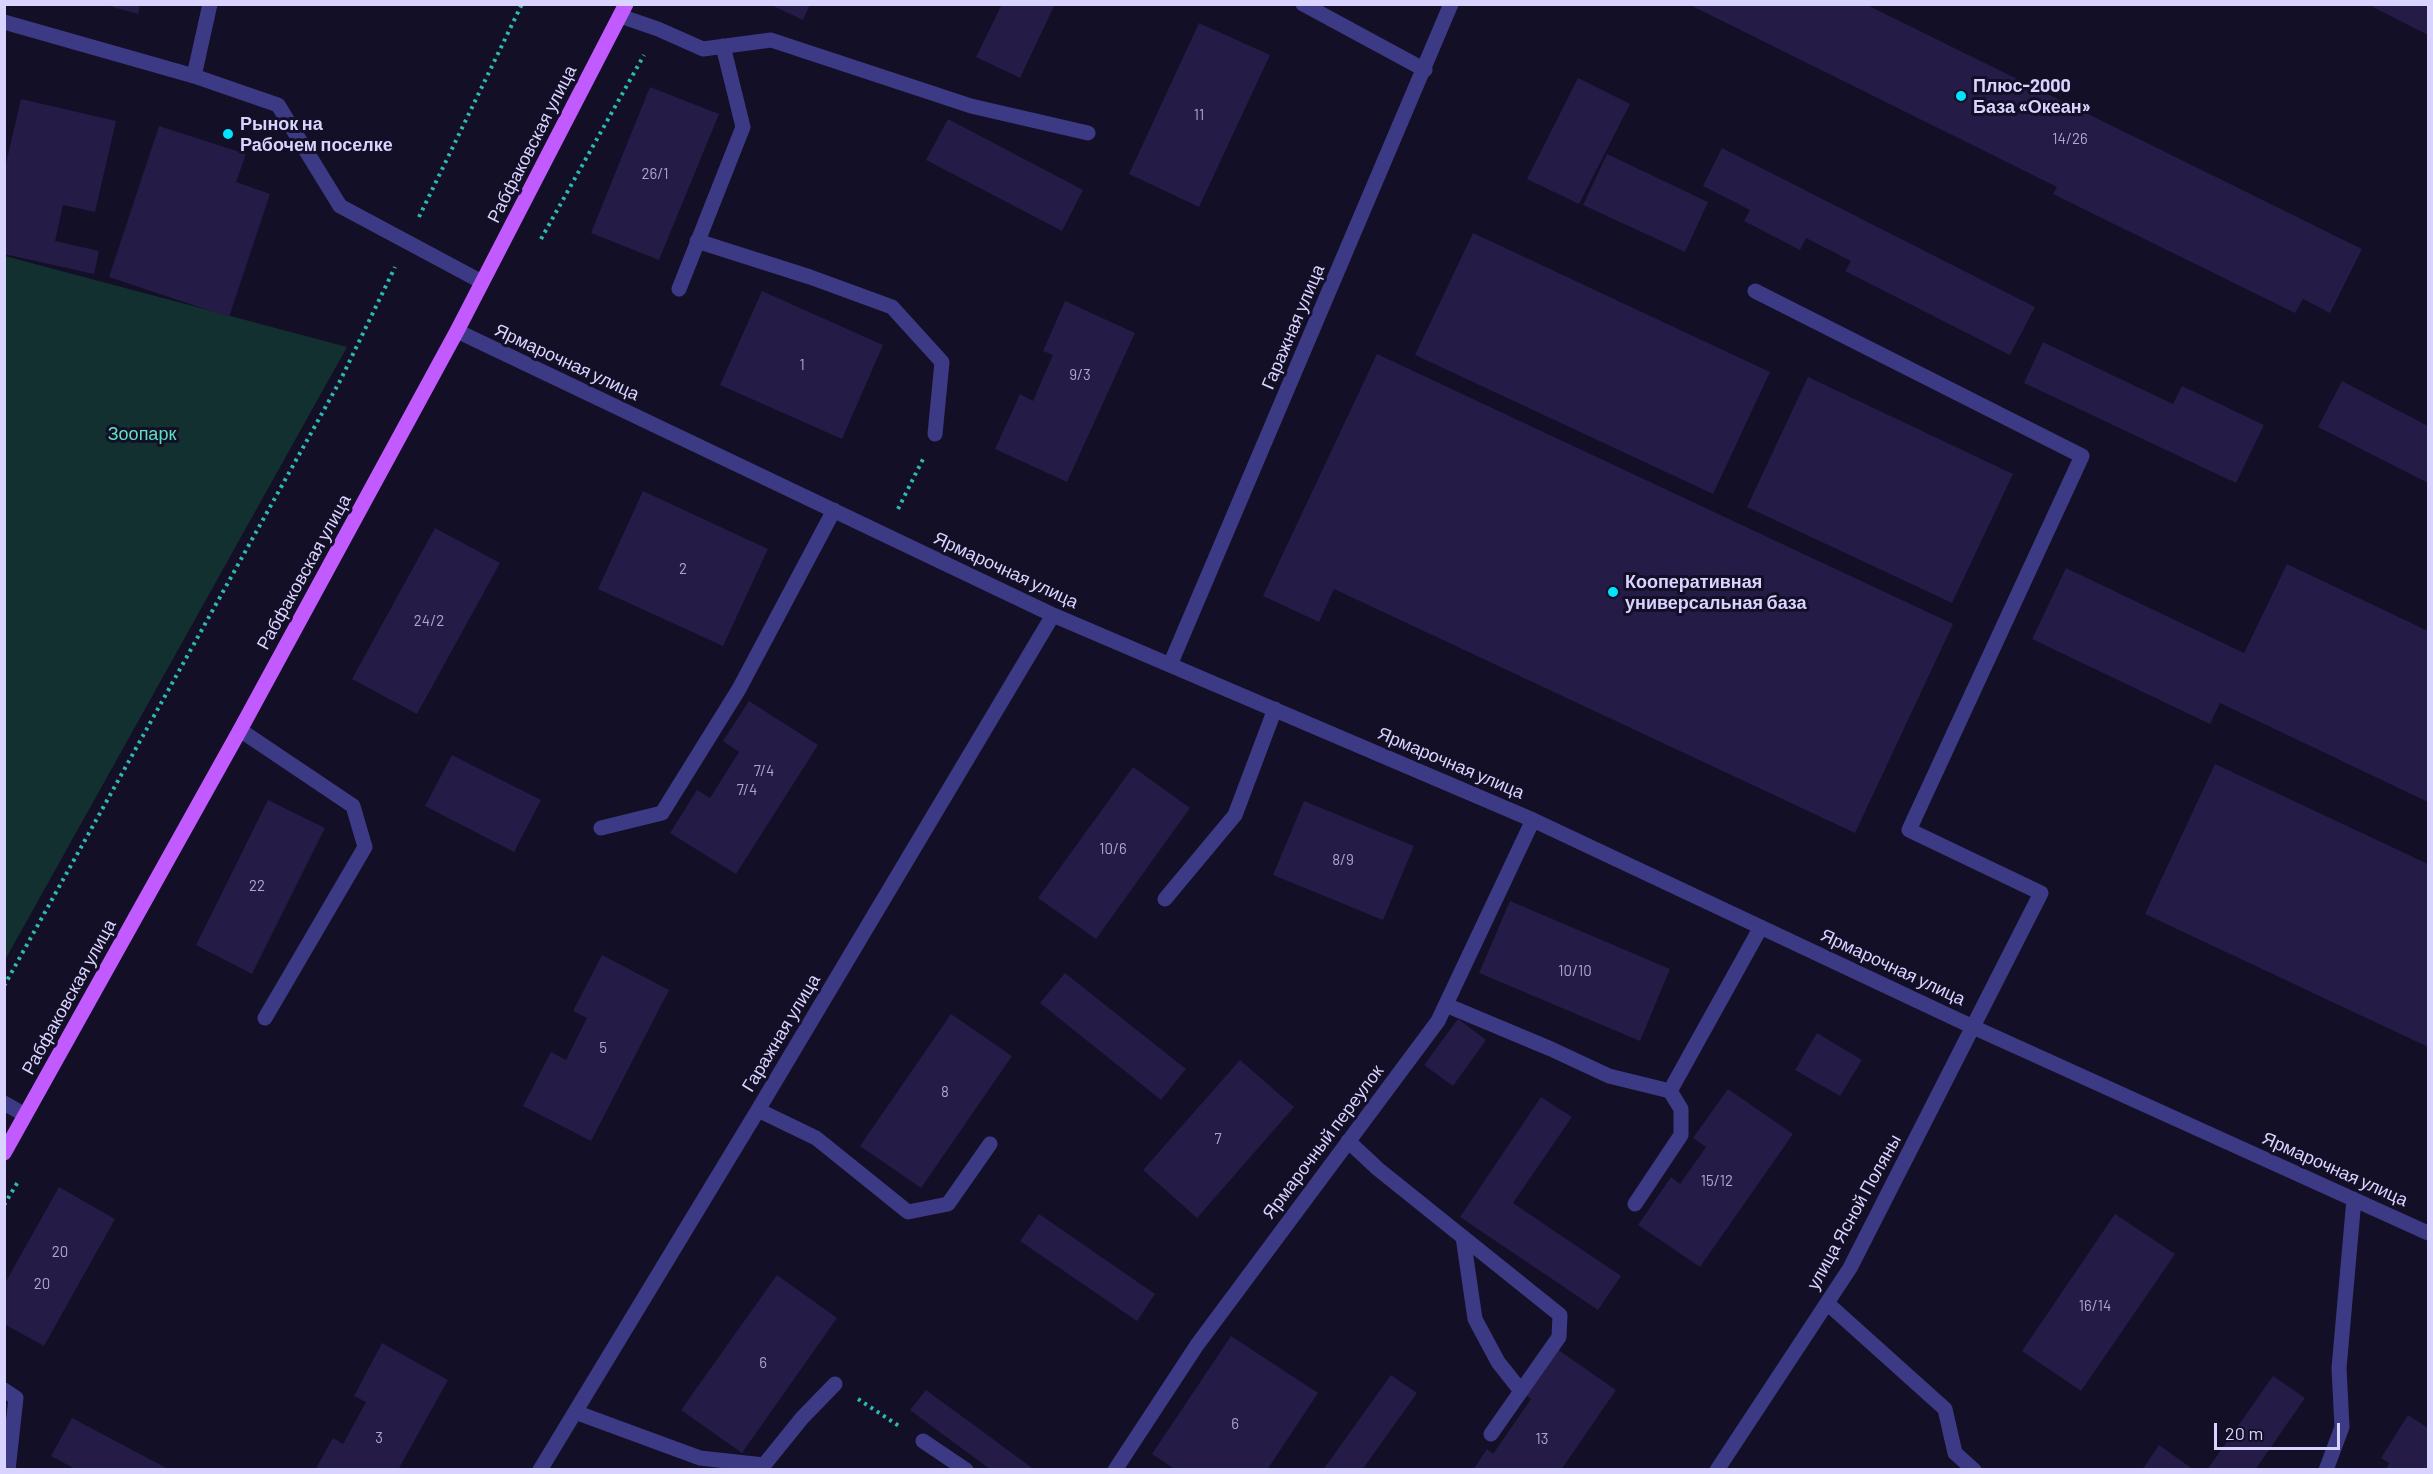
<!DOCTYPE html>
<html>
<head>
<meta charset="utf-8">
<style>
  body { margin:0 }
  #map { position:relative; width:2433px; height:1474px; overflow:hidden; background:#130f26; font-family:Barlow,sans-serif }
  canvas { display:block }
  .frame { position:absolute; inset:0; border:6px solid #d9d4ff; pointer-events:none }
  .scale { position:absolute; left:2214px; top:1423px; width:126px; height:27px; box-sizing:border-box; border:3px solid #d9d4ff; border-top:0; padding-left:8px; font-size:18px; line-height:21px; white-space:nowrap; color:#d9d4ff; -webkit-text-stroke:4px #130f26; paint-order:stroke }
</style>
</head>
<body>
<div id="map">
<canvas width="2433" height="1474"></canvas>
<div class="frame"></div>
<div class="scale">20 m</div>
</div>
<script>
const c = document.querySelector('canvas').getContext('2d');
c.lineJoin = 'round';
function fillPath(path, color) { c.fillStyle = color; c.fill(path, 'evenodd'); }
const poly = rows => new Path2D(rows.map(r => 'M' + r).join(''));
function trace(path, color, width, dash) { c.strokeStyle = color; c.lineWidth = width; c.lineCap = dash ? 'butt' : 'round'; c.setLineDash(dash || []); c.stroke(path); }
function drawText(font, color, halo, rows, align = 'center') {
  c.font = font + ' Barlow,sans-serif'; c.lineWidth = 6; c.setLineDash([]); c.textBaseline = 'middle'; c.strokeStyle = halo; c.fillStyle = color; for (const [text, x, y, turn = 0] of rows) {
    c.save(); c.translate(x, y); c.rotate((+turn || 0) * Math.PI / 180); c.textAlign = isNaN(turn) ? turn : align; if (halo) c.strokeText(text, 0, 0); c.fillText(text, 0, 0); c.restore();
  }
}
fillPath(poly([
  [5,256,347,347,5,960]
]), '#12302f');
fillPath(poly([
  [102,4,140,4,138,14],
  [769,4,810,4,803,20],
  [1002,4,1055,4,1020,78,976,57],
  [1688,4,1865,4,2362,249,2330,313,2303,299,2295,313,2053,194,2057,187],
  [2367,4,2428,4,2428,35],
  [1199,23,1270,55,1199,207,1129,174],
  [1578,78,1630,104,1579,204,1527,179],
  [650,87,719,114,659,260,591,233],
  [21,99,116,121,95,212,63,205,55,241,99,251,94,274,4,254,4,172],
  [948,119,1083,190,1062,231,926,160],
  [159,126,246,154,236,182,270,194,229,317,109,277],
  [1722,148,2035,307,2010,355,1845,271,1851,261,1806,238,1800,250,1744,221,1750,210,1703,186],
  [1607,154,1708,202,1685,252,1583,205],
  [1473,233,1770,372,1713,494,1415,355],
  [762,291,883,345,842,439,720,385],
  [1065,301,1135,333,1067,482,995,449,1020,394,1033,401,1053,355,1043,351],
  [2043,342,2173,404,2182,386,2264,425,2236,483,2024,383],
  [1377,354,1953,624,1855,833,1334,589,1319,622,1263,596],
  [1808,377,2013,474,1952,603,1747,507],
  [2342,381,2428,426,2428,483,2318,427],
  [643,491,768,549,723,646,598,589],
  [435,528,500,563,417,714,352,679],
  [2287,564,2428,631,2428,802,2220,703,2210,724,2032,639,2066,568,2244,653],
  [749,701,818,745,736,874,670,833,697,790,710,798,739,752,723,741],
  [452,755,541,800,514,852,425,806],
  [2215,764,2428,864,2428,1047,2145,914],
  [1133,767,1190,808,1096,939,1038,898],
  [268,800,325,828,252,974,196,945],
  [1304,801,1414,846,1383,920,1273,875],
  [1510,901,1670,969,1640,1041,1479,973],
  [602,955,669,990,591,1141,523,1106,551,1052,566,1060,587,1018,573,1011],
  [1065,973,1186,1069,1161,1100,1040,1003],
  [951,1014,1012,1056,921,1188,860,1146],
  [1458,1019,1486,1040,1453,1086,1424,1065],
  [1817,1033,1862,1060,1840,1096,1795,1070],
  [1240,1060,1294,1107,1197,1218,1143,1170],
  [1728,1089,1793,1134,1700,1267,1638,1225,1671,1177,1680,1184,1706,1147,1693,1138],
  [1541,1097,1572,1117,1513,1203,1621,1276,1598,1310,1460,1217],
  [59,1187,115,1219,44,1346,4,1324,4,1285],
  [1039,1214,1155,1294,1137,1321,1020,1241],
  [2115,1214,2175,1254,2081,1391,2022,1351],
  [777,1275,837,1318,742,1453,681,1410],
  [1231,1336,1318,1393,1267,1470,1176,1470,1152,1454],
  [382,1343,448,1380,398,1470,315,1470,333,1438,343,1444,366,1402,354,1396],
  [1557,1349,1616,1390,1561,1470,1473,1470,1487,1449,1493,1454,1531,1399,1526,1395],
  [1391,1375,1417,1393,1362,1470,1323,1470],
  [2273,1376,2305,1398,2255,1470,2207,1470],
  [926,1390,1035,1470,991,1470,910,1410],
  [2408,1415,2428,1428,2428,1470,2386,1470,2389,1463,2381,1458],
  [72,1418,170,1470,77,1470,51,1456],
  [2159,1445,2194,1470,2142,1470]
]), '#241b47');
trace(poly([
  [419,217,522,4],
  [541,239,644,55],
  [898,509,923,459],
  [4,986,340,381,395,267],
  [4,1205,19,1180],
  [858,1399,899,1426]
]), '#2fb8b0', 4, [3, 4.5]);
trace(poly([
  [1303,4,1425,70],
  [620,16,658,29,703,49,771,40,971,106,1088,133],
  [4,22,194,76,210,4],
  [194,76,278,105,340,206,482,282],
  [697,241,810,277,892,307,942,362,935,434],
  [679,289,743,127,723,46],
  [457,331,1053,615,1533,820,1973,1027,2428,1233],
  [1170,665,1451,4],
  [240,730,353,806,365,847,265,1018],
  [601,828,662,813,739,689,834,510],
  [1165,899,1235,815,1275,709],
  [1446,1005,1551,1049,1609,1076,1670,1091],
  [4,1103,25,1115],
  [758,1110,816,1138,908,1212,948,1204,990,1144],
  [1348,1141,1378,1169,1560,1315,1559,1337,1491,1434],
  [1635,1204,1681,1135,1681,1109,1670,1091,1761,927],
  [1463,1237,1475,1319,1498,1362,1521,1391],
  [1827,1303,1945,1409,1955,1453,1974,1470],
  [4,1390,16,1398,8,1470],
  [575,1412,700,1458,764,1465,802,1418,835,1384],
  [923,1441,966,1470],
  [540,1470,758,1110,1053,615],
  [1115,1470,1197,1345,1438,1021,1533,820],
  [1717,1470,1850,1268,2041,893,1909,830,2082,456,1755,291],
  [2326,1470,2342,1427,2339,1368,2354,1199]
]), '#3d3a85', 15);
trace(poly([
  [4,1153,240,730,457,331,626,4]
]), '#c25bff', 15);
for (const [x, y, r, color] of [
  [1961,96,6,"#00e5ff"],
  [228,134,6,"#00e5ff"],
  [1613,592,6,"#00e5ff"]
]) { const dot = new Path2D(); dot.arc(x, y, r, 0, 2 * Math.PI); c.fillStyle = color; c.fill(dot); trace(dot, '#130f26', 2); }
drawText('15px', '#aca6d1', null, [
  ["11",1199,115],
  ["14/26",2070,139],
  ["26/1",655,174],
  ["1",802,365],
  ["9/3",1080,375],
  ["2",683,569],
  ["24/2",429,621],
  ["7/4",764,771],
  ["7/4",747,790],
  ["10/6",1113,849],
  ["8/9",1343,860],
  ["22",257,886],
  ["10/10",1575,971],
  ["5",603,1048],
  ["8",945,1092],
  ["7",1218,1139],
  ["15/12",1717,1181],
  ["20",60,1252],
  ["20",42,1284],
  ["16/14",2095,1306],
  ["6",763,1363],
  ["6",1235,1424],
  ["3",379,1438],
  ["13",1542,1439]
]);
drawText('bold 18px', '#d9d4ff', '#130f26', [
  ["Плюс-2000",1973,86],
  ["База «Океан»",1973,107],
  ["Рынок на",240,124],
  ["Рабочем поселке",240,145],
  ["Кооперативная",1625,582],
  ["универсальная база",1625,603]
], 'left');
drawText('18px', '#d9d4ff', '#130f26', [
  ["Рабфаковская улица",532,144,-63],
  ["Гаражная улица",1293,327,-67],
  ["Ярмарочная улица",567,362,25],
  ["Ярмарочная улица",1006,570,25],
  ["Рабфаковская улица",304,572,-61],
  ["Ярмарочная улица",1451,763,23],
  ["Ярмарочная улица",1893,967,25],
  ["Рабфаковская улица",69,997,-61],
  ["Гаражная улица",781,1033,-59],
  ["Ярмарочный переулок",1323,1142,-53],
  ["Ярмарочная улица",2335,1169,24],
  ["улица Ясной Поляны",1854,1212,-61]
]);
drawText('18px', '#5fe0c0', '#130f26', [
  ["Зоопарк",142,434]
]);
</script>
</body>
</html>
